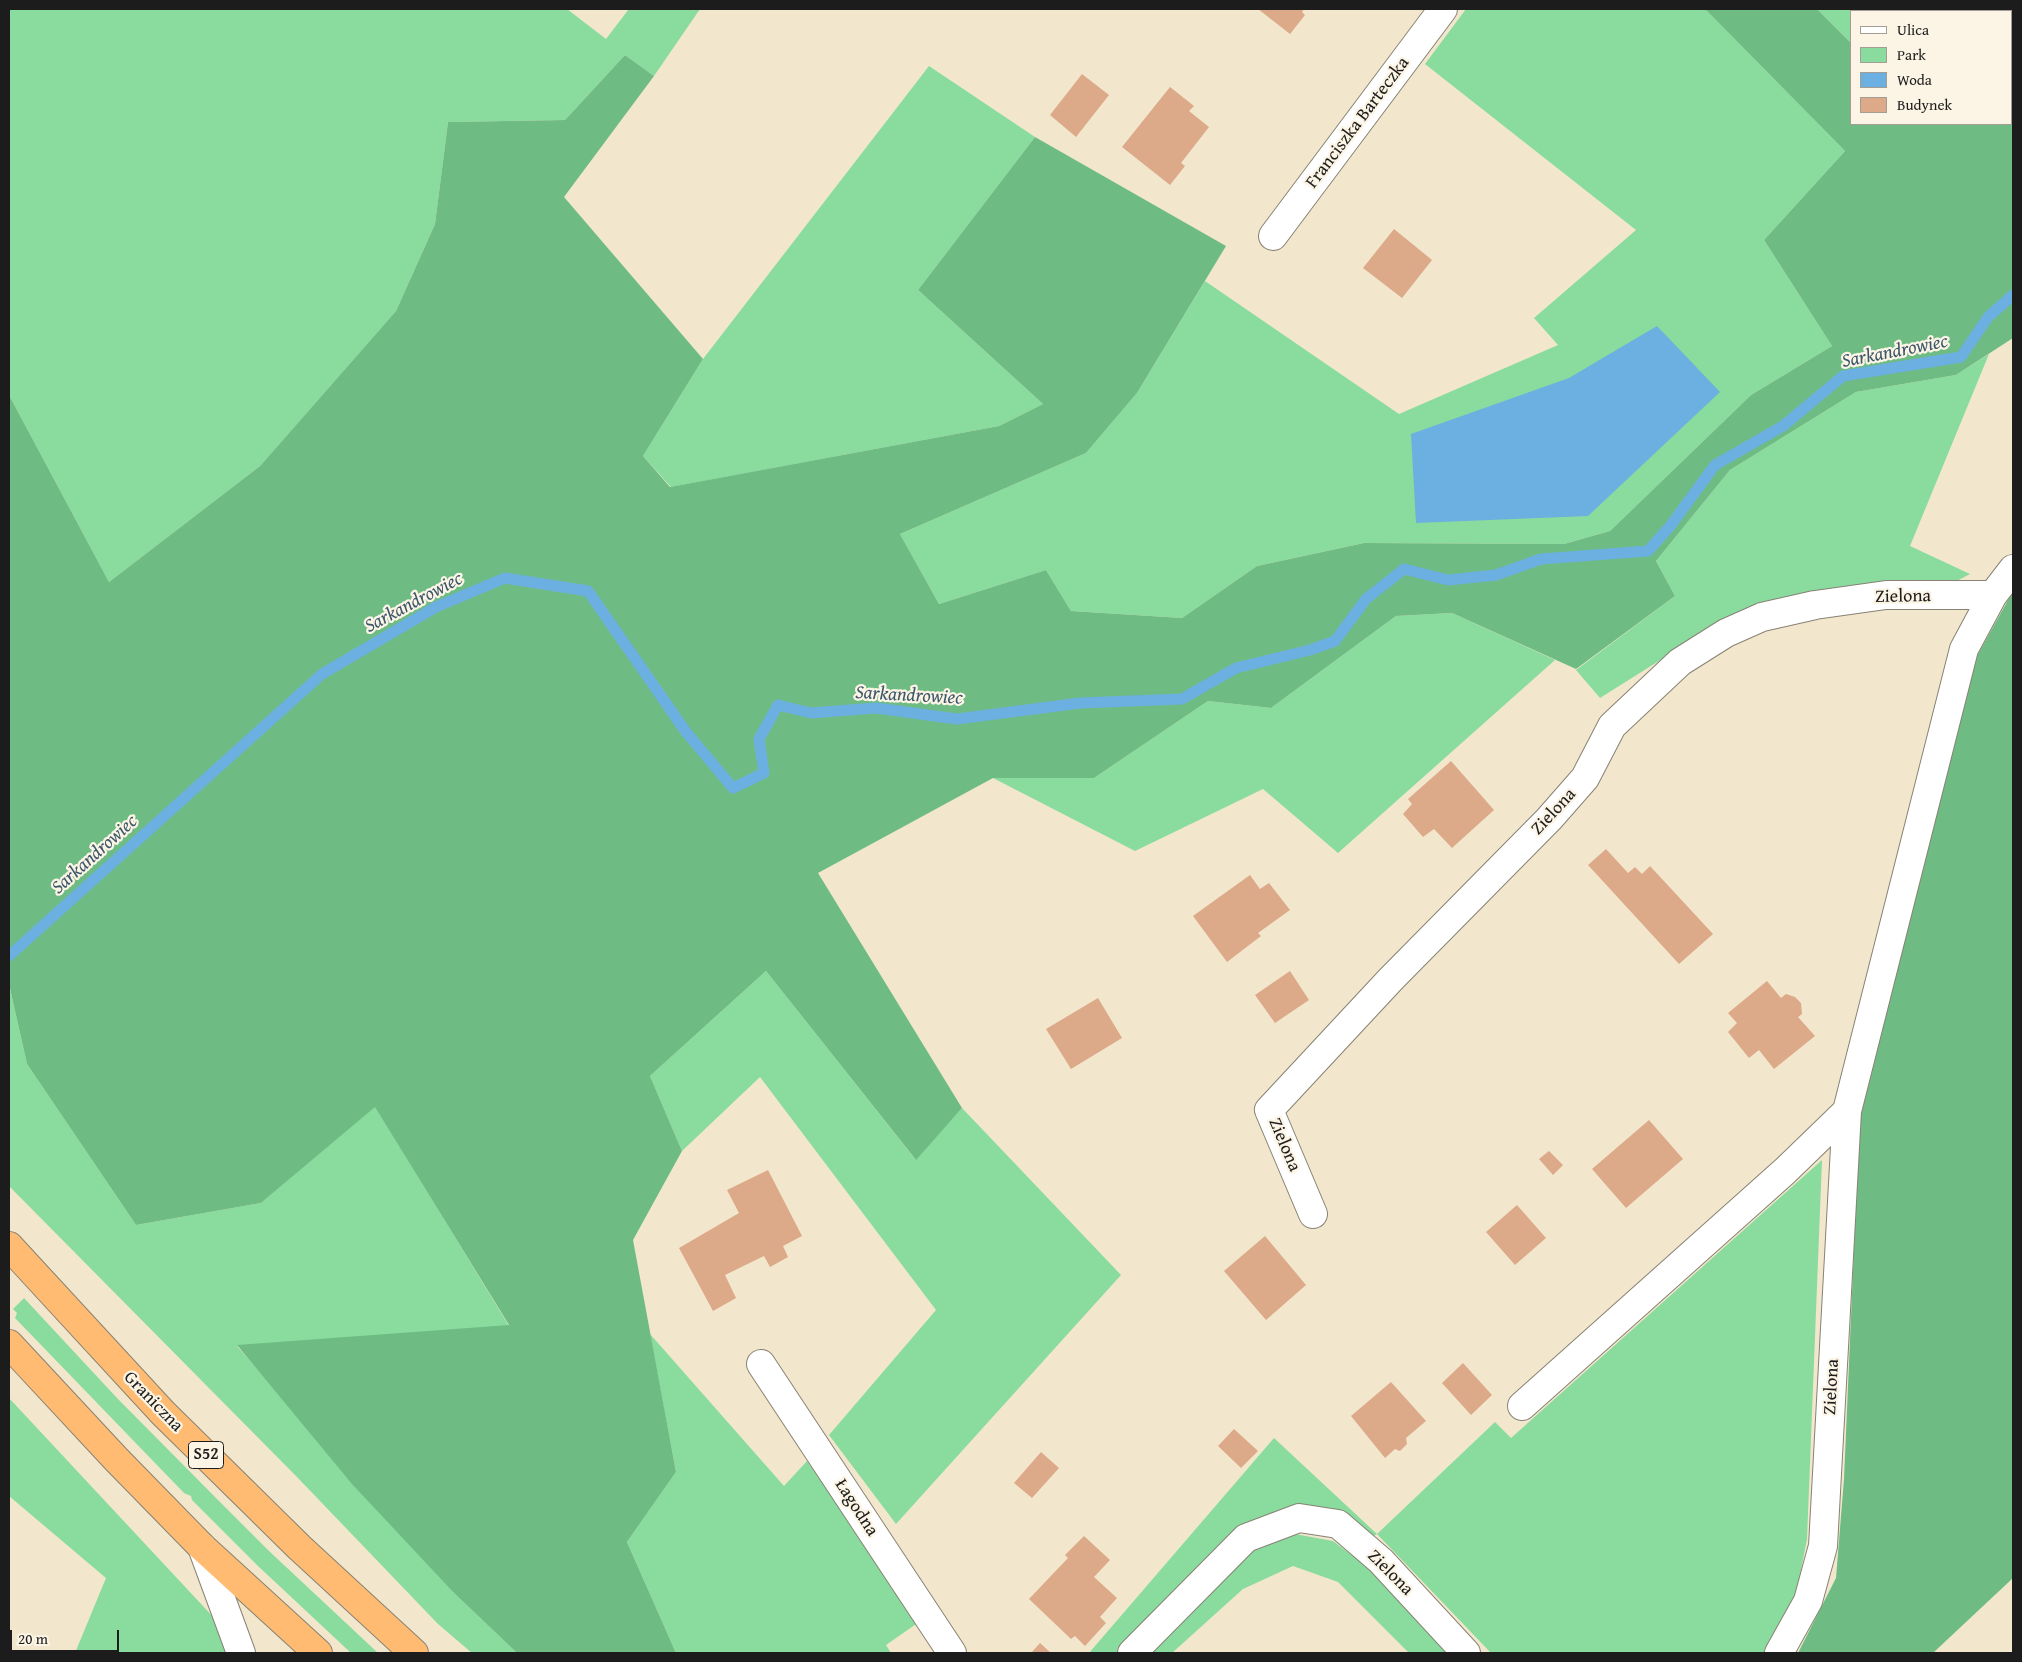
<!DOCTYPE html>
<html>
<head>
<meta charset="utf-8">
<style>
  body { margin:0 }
  #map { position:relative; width:2022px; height:1662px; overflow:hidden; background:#f2e7cc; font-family:"Gentium Book Plus",serif }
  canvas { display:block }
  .frame { position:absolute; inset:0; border:10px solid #1c1c1c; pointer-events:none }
  .legend { position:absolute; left:1850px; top:10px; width:162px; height:115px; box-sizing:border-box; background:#fcf5e5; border:1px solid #a29e95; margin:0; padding:6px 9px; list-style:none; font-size:15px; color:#1c1c1c }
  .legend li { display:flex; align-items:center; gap:10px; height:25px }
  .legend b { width:25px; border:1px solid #a29e95 }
  .scale { position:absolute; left:10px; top:1630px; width:109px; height:22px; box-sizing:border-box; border:2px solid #1c1c1c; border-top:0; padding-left:6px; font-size:15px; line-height:18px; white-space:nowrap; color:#1c1c1c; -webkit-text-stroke:4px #fcf5e5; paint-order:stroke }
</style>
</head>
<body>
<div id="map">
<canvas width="2022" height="1662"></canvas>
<div class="frame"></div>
<ul class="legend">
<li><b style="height:6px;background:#fff"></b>Ulica</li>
<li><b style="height:14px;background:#89dc9d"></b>Park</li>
<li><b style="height:14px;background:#6cafe1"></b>Woda</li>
<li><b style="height:14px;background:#dca989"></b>Budynek</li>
</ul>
<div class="scale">20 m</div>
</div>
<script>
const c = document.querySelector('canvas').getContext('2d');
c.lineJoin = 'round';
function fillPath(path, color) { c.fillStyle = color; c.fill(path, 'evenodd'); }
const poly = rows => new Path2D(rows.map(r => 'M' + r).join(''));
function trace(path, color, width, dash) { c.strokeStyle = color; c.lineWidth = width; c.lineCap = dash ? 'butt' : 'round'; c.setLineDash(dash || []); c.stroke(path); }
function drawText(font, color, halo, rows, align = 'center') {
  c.font = font + ' "Gentium Book Plus",serif'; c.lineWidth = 4.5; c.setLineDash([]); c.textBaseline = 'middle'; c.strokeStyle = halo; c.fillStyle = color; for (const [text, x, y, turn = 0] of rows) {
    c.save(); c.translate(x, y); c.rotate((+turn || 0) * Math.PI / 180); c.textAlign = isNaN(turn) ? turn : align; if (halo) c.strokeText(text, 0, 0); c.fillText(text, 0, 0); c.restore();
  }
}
fillPath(poly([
  [9,9,567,9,606,39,629,9,700,9,654,76,625,55,565,120,448,122,435,224,396,311,260,466,109,582,9,395],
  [1466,9,1705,9,1845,151,1764,240,1832,346,1751,395,1610,531,1564,544,1364,543,1257,566,1182,618,1071,611,1046,570,939,604,900,534,1086,453,1137,393,1205,281,1399,414,1558,345,1534,318,1636,230,1425,64],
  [1817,9,2013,9,2013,50,2011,51,2011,11,1851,11,1851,43],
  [929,66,1035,137,918,290,1043,404,999,426,671,487,643,456,703,359],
  [1989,354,1910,546,1970,574,1951,584,1732,615,1600,698,1576,670,1675,596,1656,561,1730,470,1856,392,1956,375],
  [1452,613,1555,660,1338,853,1263,789,1135,851,993,778,1094,778,1208,701,1271,708,1396,616],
  [766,971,915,1159,962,1108,1121,1275,896,1524,829,1435,936,1310,760,1077,682,1151,650,1076],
  [9,984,27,1064,136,1225,261,1203,375,1106,509,1326,237,1346,455,1594,517,1653,472,1653,438,1624,296,1476,9,1186],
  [1822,1160,1807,1539,1794,1606,1768,1653,1491,1653,1377,1534,1369,1539,1320,1511,1234,1535,1118,1653,1089,1653,1274,1438,1377,1534,1495,1422,1511,1438],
  [24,1298,117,1398,215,1497,269,1551,378,1653,351,1653,258,1566,192,1500,191,1496,184,1493,15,1318,17,1313,13,1309],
  [650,1334,784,1486,807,1461,919,1622,886,1645,891,1653,676,1653,627,1542,676,1472],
  [9,1398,216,1620,226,1653,75,1653,106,1578,9,1496],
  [1295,1534,1333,1541,1378,1575,1452,1653,1409,1653,1338,1582,1293,1566,1243,1589,1172,1653,1144,1653,1248,1553]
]), '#89dc9d');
fillPath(poly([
  [1705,9,1817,9,1851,43,1851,124,2011,124,2011,51,2013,50,2013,338,1956,375,1856,392,1730,470,1656,561,1675,596,1576,669,1452,613,1396,616,1271,708,1208,701,1094,778,993,778,818,873,962,1108,916,1160,766,971,650,1076,682,1151,633,1240,676,1472,627,1542,676,1653,517,1653,455,1594,352,1484,237,1345,509,1325,375,1107,261,1203,136,1225,27,1064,9,984,9,395,109,582,260,466,396,311,435,224,448,122,565,120,625,55,654,76,564,197,703,359,643,456,670,487,999,426,1043,404,918,290,1035,137,1226,246,1137,393,1086,453,900,534,939,604,1046,570,1071,611,1182,618,1257,566,1364,543,1564,544,1610,531,1751,395,1832,346,1764,240,1845,151],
  [2013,591,2013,1578,1933,1653,1798,1653,1836,1578,1844,1479,1860,1108,1977,656]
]), '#6ebc84');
fillPath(poly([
  [1657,326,1720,392,1588,516,1416,523,1411,434,1569,378]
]), '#6cafe1');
trace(poly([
  [9,956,322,674,436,607,505,578,588,591,686,732,733,788,764,773,759,739,778,705,811,713,876,708,957,719,1080,703,1182,699,1236,668,1310,650,1335,641,1366,599,1404,569,1448,580,1496,575,1541,559,1648,551,1671,525,1715,465,1783,426,1843,376,1961,357,1988,317,2013,295]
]), '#6cafe1', 11);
fillPath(poly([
  [1258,9,1304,9,1302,12,1305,15,1290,34],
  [1082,74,1109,95,1076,137,1050,115],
  [1170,87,1194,106,1189,111,1209,127,1181,163,1185,166,1170,185,1122,147],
  [1394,229,1432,260,1402,298,1363,268],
  [1451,761,1494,810,1452,848,1434,829,1423,837,1403,814,1412,804,1408,799],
  [1606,849,1628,873,1635,867,1642,874,1650,866,1713,934,1679,964,1588,865],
  [1250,875,1260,889,1269,883,1290,910,1258,933,1261,936,1227,962,1193,916],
  [1290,971,1309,1000,1275,1023,1255,995],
  [1767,981,1781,998,1786,994,1795,997,1801,1003,1802,1014,1798,1017,1815,1036,1774,1069,1759,1050,1749,1058,1728,1032,1737,1023,1728,1013],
  [1098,998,1122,1038,1071,1069,1046,1029],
  [1649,1120,1683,1159,1626,1208,1592,1169],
  [1549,1151,1563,1165,1553,1175,1539,1159],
  [768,1170,802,1236,783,1246,788,1257,770,1267,764,1256,725,1275,736,1298,713,1311,679,1248,739,1213,727,1190],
  [1517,1205,1546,1238,1515,1265,1486,1232],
  [1265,1236,1306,1285,1266,1320,1224,1271],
  [1463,1363,1492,1395,1471,1415,1442,1383],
  [1391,1382,1426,1421,1406,1438,1407,1444,1400,1451,1395,1449,1385,1458,1351,1416],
  [1234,1429,1258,1451,1241,1468,1218,1446],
  [1041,1452,1059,1468,1032,1498,1014,1483],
  [1084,1536,1110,1560,1094,1577,1117,1598,1100,1617,1106,1623,1085,1646,1075,1636,1071,1639,1029,1599,1068,1558,1065,1555],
  [1040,1643,1051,1653,1031,1653]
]), '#dca989');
const minor = poly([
  [1273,236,1443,9],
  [1313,1214,1269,1110,1391,979,1549,819,1585,778,1612,726,1680,662,1726,633,1762,617,1815,605,1886,595,1993,595],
  [761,1364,952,1653],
  [1522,1406,1785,1171,1847,1111],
  [202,1547,241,1653],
  [1132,1653,1246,1538,1299,1518,1338,1524,1381,1561,1466,1653],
  [1779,1653,1808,1601,1823,1546,1847,1111,1964,649,1993,595,2013,569]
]);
const highway = poly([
  [9,1246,163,1413,299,1547,414,1653],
  [9,1344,116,1459,202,1547,318,1653]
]);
trace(minor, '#878274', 30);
trace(highway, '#878274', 30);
trace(minor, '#fff', 28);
trace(highway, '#febb71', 28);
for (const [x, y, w] of [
  [206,1455,35]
]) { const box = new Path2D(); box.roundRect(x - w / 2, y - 13.5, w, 27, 4); c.fillStyle = '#fcf5e5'; c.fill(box); trace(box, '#1c1c1c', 1); }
drawText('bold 16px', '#1c1c1c', null, [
  ["S52",206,1455]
]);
drawText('18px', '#1c1c1c', '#fcf5e5', [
  ["Franciszka Barteczka",1358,123,-53],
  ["Zielona",1903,597,-1],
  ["Zielona",1554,812,-47],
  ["Zielona",1284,1145,67],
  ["Zielona",1832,1387,-87],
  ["Graniczna",153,1402,46],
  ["Łagodna",856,1508,57],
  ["Zielona",1390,1573,45]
]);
drawText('italic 19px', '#3c576b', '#fcf5e5', [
  ["Sarkandrowiec",1895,352,-11],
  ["Sarkandrowiec",414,603,-28],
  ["Sarkandrowiec",909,696,3],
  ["Sarkandrowiec",95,855,-42]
]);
</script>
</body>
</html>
